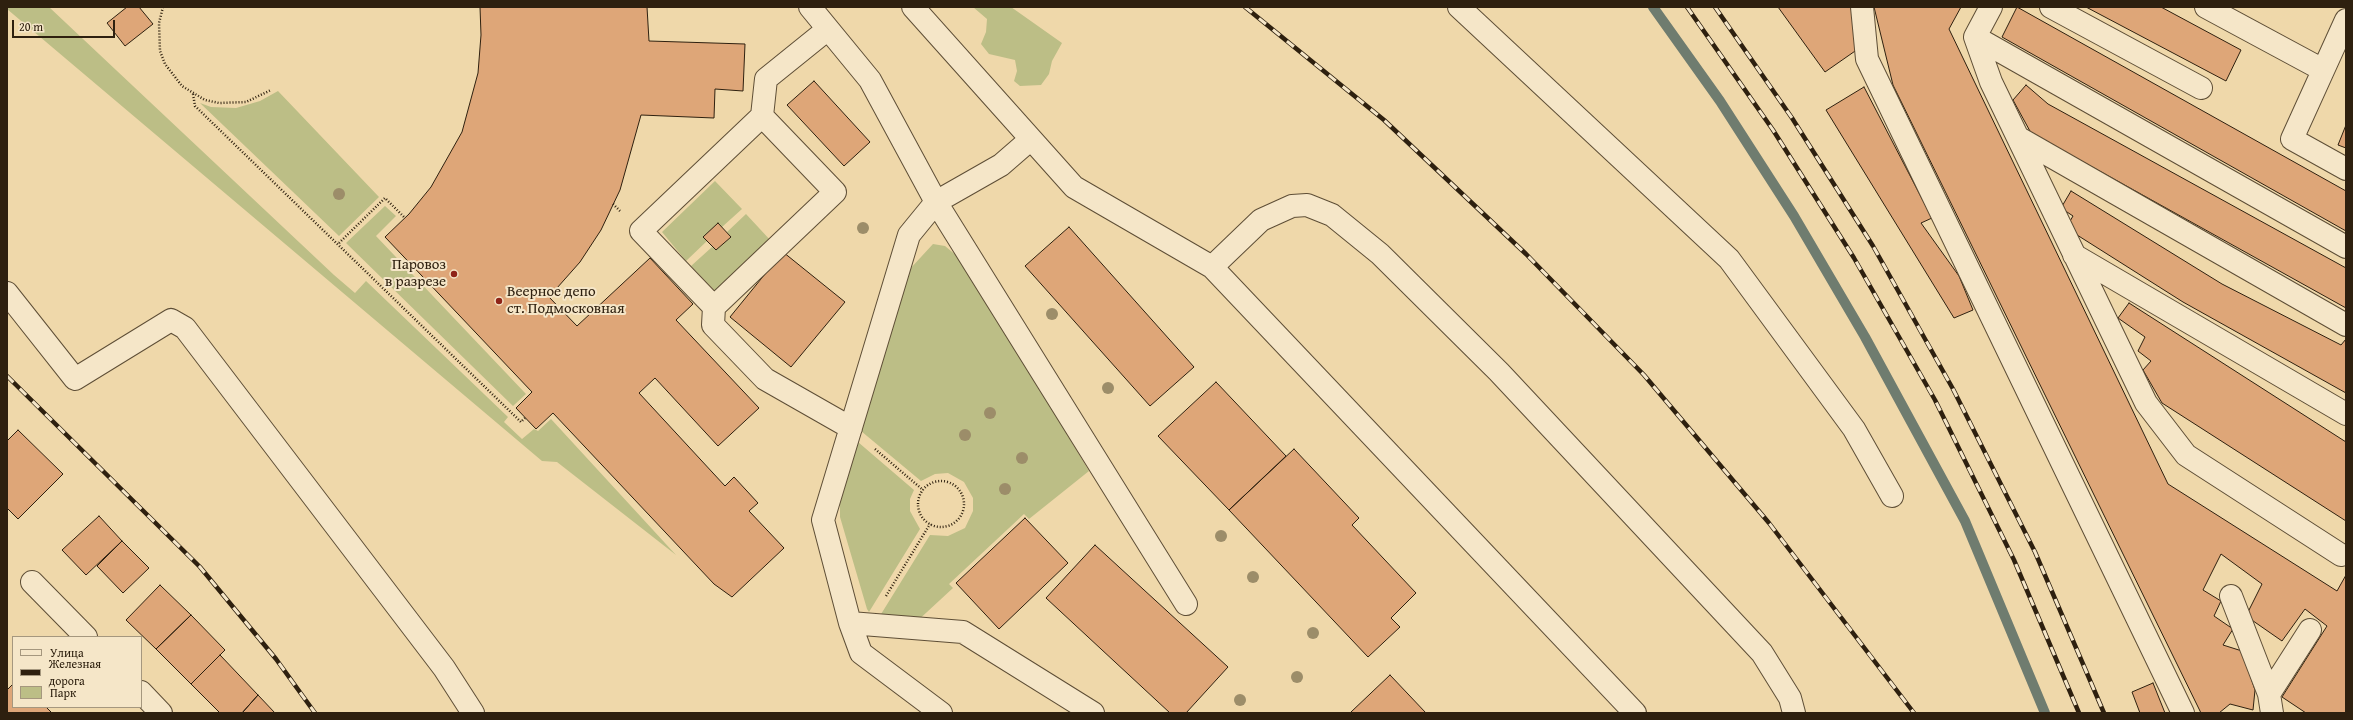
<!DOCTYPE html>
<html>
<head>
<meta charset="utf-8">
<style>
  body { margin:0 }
  #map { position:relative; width:2353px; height:720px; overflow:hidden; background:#efd8aa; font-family:"Gentium Book Plus",serif }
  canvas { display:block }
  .frame { position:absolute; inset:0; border:8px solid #2e200f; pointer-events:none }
  .legend { position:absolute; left:12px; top:636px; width:130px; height:72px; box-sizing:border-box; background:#f5e6c8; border:1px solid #a5977e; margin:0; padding:5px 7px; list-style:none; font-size:12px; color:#2e200f }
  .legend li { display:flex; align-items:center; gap:8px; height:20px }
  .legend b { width:20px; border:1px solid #a5977e }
  .scale { position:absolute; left:12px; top:20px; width:103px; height:18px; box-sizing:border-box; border:2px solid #2e200f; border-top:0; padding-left:5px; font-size:12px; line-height:14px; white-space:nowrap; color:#2e200f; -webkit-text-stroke:3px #f5e6c8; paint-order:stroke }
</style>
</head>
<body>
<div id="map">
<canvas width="2353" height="720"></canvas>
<div class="frame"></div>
<ul class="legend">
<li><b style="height:5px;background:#f5e6c8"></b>Улица</li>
<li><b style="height:5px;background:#2e200f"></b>Железная дорога</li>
<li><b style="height:11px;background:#bcbe86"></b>Парк</li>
</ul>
<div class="scale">20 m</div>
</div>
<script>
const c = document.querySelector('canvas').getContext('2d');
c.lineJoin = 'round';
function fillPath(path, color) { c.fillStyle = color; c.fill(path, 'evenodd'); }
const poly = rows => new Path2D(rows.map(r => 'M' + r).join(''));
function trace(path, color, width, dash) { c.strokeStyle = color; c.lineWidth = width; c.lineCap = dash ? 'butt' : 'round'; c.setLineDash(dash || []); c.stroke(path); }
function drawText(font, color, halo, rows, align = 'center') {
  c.font = font + ' "Gentium Book Plus",serif'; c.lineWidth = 4; c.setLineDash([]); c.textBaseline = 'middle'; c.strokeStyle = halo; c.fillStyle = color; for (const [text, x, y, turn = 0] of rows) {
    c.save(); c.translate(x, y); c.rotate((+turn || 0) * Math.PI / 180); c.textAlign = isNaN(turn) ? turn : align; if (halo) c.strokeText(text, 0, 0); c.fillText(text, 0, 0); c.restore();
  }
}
fillPath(poly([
  [7,7,49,7,334,275,355,293,366,281,508,417,504,422,522,439,534,429,538,431,551,419,676,555,557,462,542,461,7,9],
  [973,7,1011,7,1062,43,1052,61,1049,74,1041,85,1020,86,1014,81,1017,71,1015,60,989,54,981,44,986,32,987,19],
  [278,91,379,197,339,236,200,103,211,107,236,108,260,101],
  [715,181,742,209,722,227,718,223,704,237,707,241,686,261,662,232],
  [385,206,396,216,376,236,526,394,513,406,346,243],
  [746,214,772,242,718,294,691,266,712,247,716,250,731,237,727,232],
  [933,244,945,246,963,261,1089,471,1029,519,1024,514,949,584,953,588,914,624,878,619,930,535,948,536,965,528,973,511,973,498,964,482,948,473,935,474,921,481,861,431,909,270],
  [858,442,914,490,910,499,910,511,920,529,869,612,867,609,840,517,840,504]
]), '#bcbe86');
trace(poly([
  [1653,7,1720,101,1794,216,1865,337,1965,521,2045,713]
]), '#6f7c6f', 10);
const building = poly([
  [127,7,139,7,153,24,125,46,107,23,127,7],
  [480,7,647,7,649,41,745,44,743,91,715,89,714,118,641,115,620,190,601,230,580,262,549,297,577,326,650,258,693,304,676,320,759,408,718,446,655,378,639,393,725,486,734,477,758,503,749,511,784,548,732,597,714,584,553,413,536,429,516,408,532,392,385,237,409,214,431,187,462,132,478,73,481,35,480,7],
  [1778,7,1853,7,1858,49,1825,72,1778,7],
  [1874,7,1961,7,1949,29,2168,484,2337,591,2346,575,2346,713,2306,713,2282,697,2327,626,2305,609,2282,641,2246,616,2262,584,2221,554,2203,590,2221,601,2214,616,2233,629,2223,645,2242,651,2255,690,2253,710,2230,704,2219,713,2201,713,1893,85,1874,7],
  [2017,7,2346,191,2346,231,2002,37,2017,7],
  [2086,7,2161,7,2241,50,2226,81,2086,7],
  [814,81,870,142,844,166,787,105,814,81],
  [2026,85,2048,104,2346,268,2346,308,2031,133,2013,100,2026,85],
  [1864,87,1932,218,1921,223,1959,276,1973,310,1954,318,1826,110,1864,87],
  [2346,125,2346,148,2338,145,2346,125],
  [2071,191,2222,284,2341,345,2346,339,2346,393,2183,302,2066,228,2073,216,2061,208,2071,191],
  [718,223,731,237,716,250,703,237,718,223],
  [1069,227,1194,367,1150,406,1025,266,1069,227],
  [783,252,845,302,791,367,730,317,783,252],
  [2129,303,2346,442,2346,521,2162,403,2143,370,2151,361,2138,351,2145,337,2118,318,2129,303],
  [1216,382,1286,456,1229,510,1158,436,1216,382],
  [18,430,63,474,18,519,7,508,7,441,18,430],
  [1294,449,1359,518,1352,525,1416,593,1391,618,1400,627,1368,657,1229,510,1294,449],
  [99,516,122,541,86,575,62,550,99,516],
  [1025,518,1068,563,999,629,956,583,1025,518],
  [122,541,149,568,123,593,97,566,122,541],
  [1095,545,1228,667,1186,713,1170,713,1046,598,1095,545],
  [160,585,191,615,156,649,126,620,160,585],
  [191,615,225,650,191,684,156,649,191,615],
  [220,655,258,695,242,713,220,713,191,684,220,655],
  [1390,675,1426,713,1352,713,1351,712,1390,675],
  [2153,683,2165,713,2140,713,2132,692,2153,683],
  [13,684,13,707,46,707,52,713,7,713,7,690,13,684],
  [258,695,275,713,242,713,258,695]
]);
fillPath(building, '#dea678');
trace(building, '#2e200f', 1);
const minor = poly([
  [810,7,870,80,936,202,1186,604],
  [913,7,1074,187,1212,267,1635,713],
  [1459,7,1729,259,1854,429,1892,496],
  [1862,7,1867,59,2183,713],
  [1991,7,1975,37,1991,82,2146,403,2186,455,2341,555],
  [2051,7,2201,88],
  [2206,7,2323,70],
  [2346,20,2292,139,2346,169],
  [1975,37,2346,247],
  [762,116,835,192,714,307,641,231,762,116,766,79,828,29],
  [2019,138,2346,325],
  [2074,255,2346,414],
  [1212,267,1261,220,1292,206,1307,205,1332,215,1380,254,1499,372,1762,653,1790,698,1794,713],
  [7,293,75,379,171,320,185,328,444,668,473,713],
  [714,307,713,325,765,379,851,428],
  [32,582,86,637],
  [2231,596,2269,694,2272,713],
  [850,623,963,632,1093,713],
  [141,692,161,713],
  [2269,694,2310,630],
  [941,713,861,653,850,623,823,520,909,235,936,202,1001,165,1031,139]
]);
trace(minor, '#5e4e36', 24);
trace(poly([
  [163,7,159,23,160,51,165,64,182,86,205,100,219,103,246,102,271,90],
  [193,94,195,106,521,422,525,418],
  [613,204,620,211],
  [339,243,385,198,405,218],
  [875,449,923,490],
  '918 504a23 23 0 1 1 46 0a23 23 0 1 1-46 0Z',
  [886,596,930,524]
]), '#2e200f', 2.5, [1, 2]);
trace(minor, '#f5e6c8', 22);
const rail = poly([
  [1245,7,1384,120,1526,254,1644,375,1769,523,1914,713],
  [1687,7,1773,130,1854,258,1935,400,2014,560,2079,713],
  [1715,7,1792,118,1873,246,1953,389,2035,552,2104,713],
  [7,376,200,567,276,659,315,713]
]);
trace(rail, '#2e200f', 4.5);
trace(rail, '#f5e6c8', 3, [9]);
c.fillStyle = '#9c8d69';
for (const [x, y] of [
  [339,194],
  [863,228],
  [1052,314],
  [1108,388],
  [990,413],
  [965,435],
  [1022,458],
  [1005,489],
  [1221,536],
  [1253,577],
  [1313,633],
  [1297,677],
  [1240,700]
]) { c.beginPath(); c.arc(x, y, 6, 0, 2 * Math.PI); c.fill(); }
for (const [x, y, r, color] of [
  [454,274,4,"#8f2418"],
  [499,301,4,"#8f2418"]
]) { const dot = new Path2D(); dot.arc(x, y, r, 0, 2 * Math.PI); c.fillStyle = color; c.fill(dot); trace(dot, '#f5e6c8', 1.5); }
drawText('15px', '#2e200f', '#f5e6c8', [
  ["Паровоз",446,265],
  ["в разрезе",446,282],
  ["Веерное депо",507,292,"left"],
  ["ст. Подмосковная",507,309,"left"]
], 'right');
</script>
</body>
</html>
